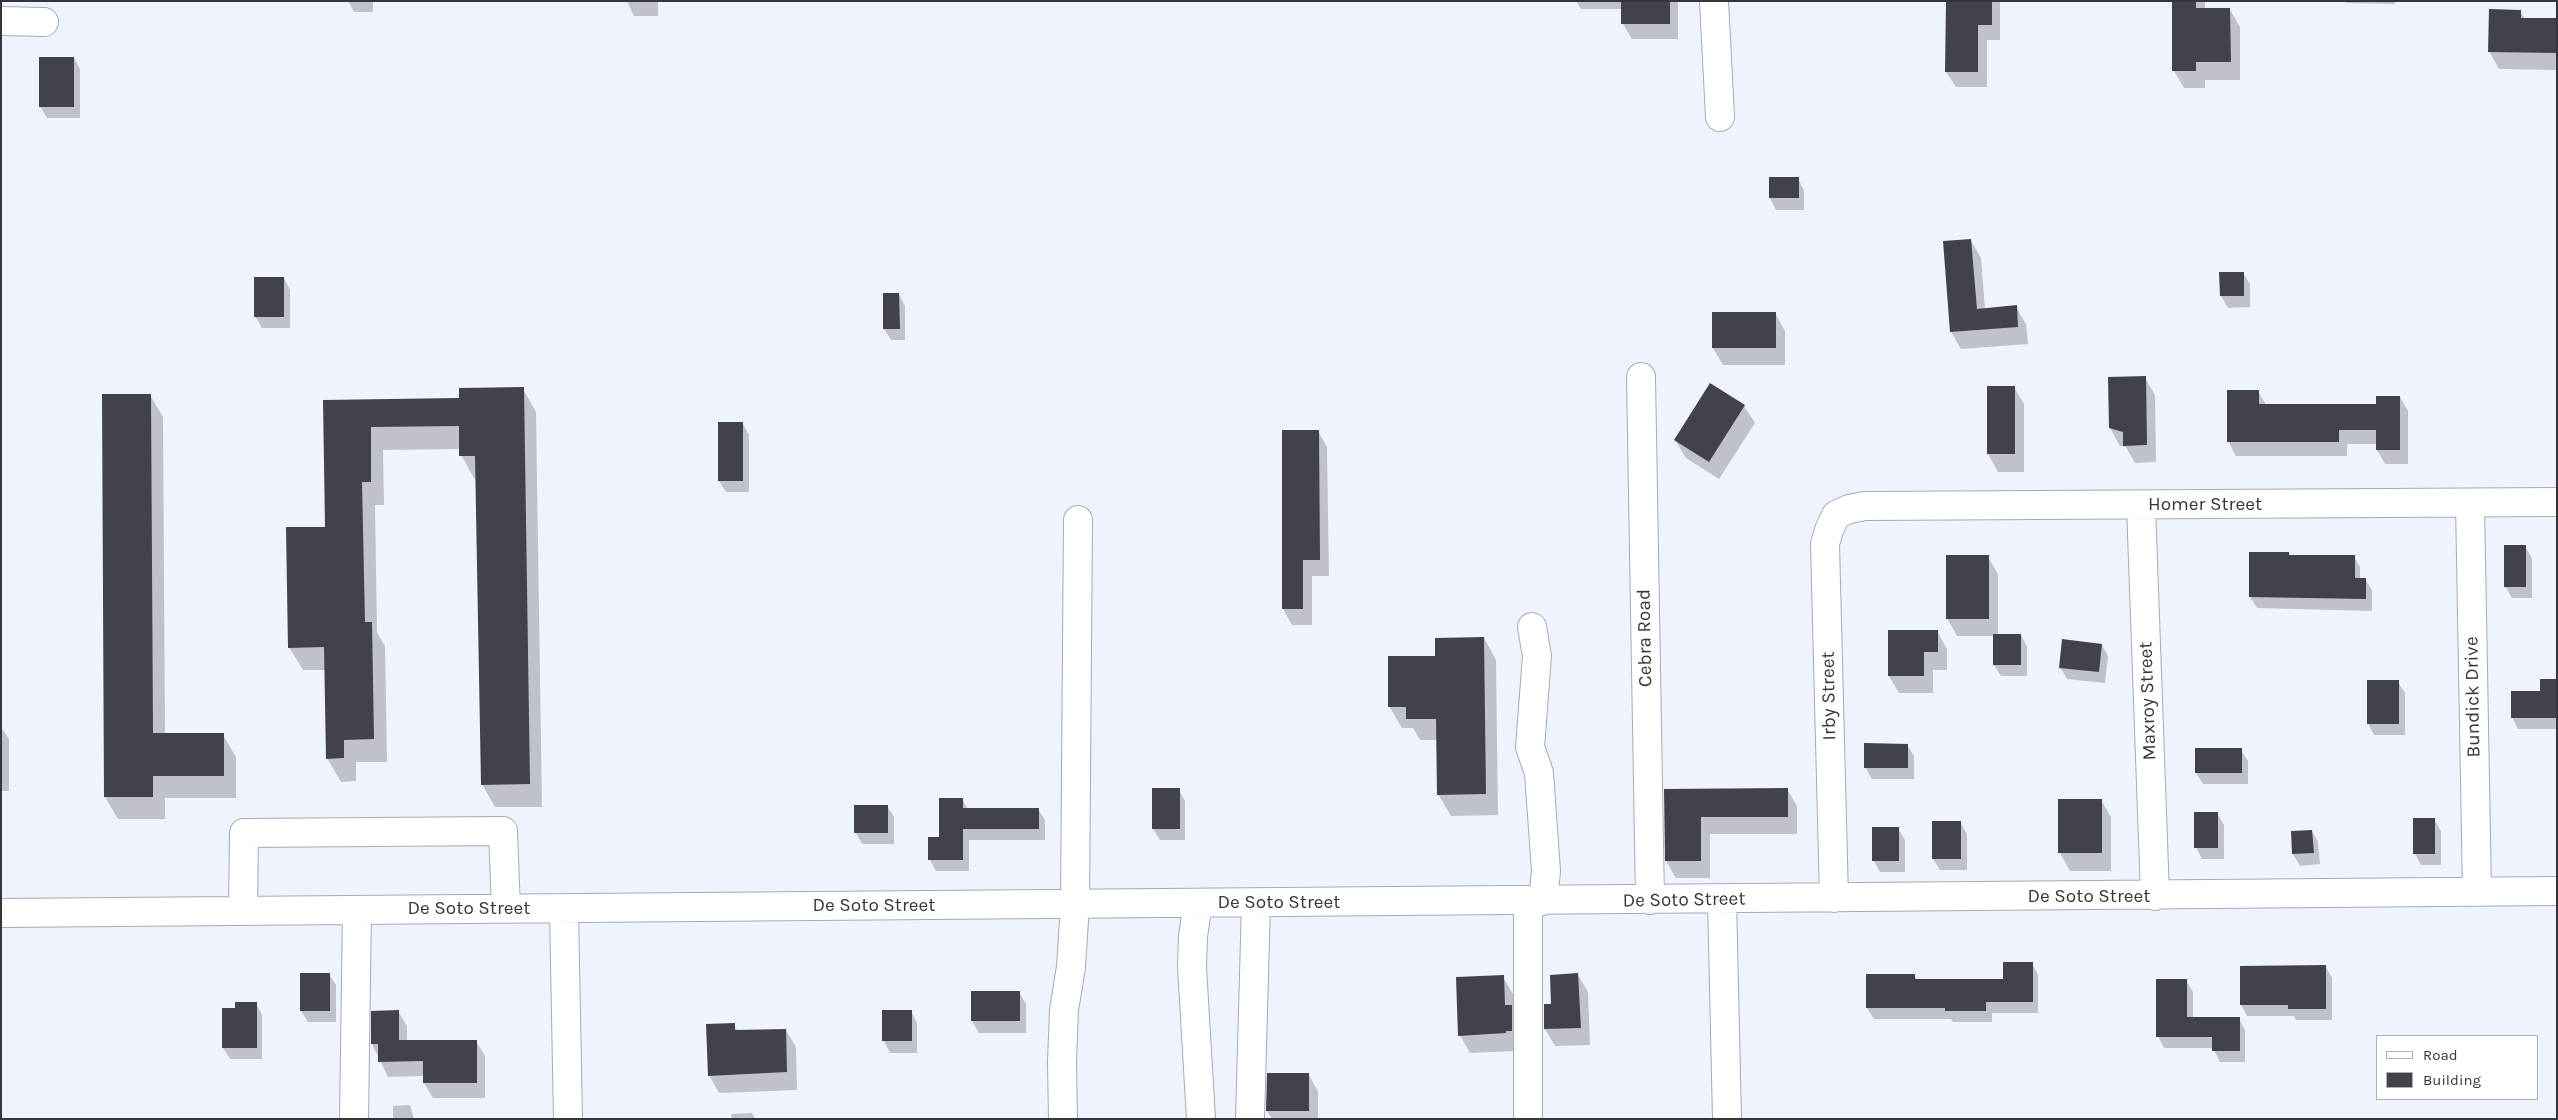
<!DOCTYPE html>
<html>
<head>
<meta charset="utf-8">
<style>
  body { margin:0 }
  #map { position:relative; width:2558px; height:1120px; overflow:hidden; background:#eff3fd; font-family:Karla,sans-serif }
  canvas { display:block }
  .frame { position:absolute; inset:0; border:2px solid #34363a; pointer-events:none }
  .legend { position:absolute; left:2376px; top:1035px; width:162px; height:65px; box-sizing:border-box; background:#fff; border:1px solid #aeafb0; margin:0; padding:6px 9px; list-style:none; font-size:15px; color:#34363a }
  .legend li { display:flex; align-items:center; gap:10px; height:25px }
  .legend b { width:25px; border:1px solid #aeafb0 }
</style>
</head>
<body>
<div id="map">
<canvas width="2558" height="1120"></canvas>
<div class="frame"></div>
<ul class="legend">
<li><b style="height:6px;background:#fff"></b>Road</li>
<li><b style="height:14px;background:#43414b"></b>Building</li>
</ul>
</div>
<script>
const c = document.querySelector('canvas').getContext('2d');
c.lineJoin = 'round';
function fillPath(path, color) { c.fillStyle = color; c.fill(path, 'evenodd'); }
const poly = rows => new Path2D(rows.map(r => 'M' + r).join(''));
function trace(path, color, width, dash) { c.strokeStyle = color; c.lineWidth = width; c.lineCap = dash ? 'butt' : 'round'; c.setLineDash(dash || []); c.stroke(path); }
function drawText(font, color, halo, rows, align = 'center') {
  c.font = font + ' Karla,sans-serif'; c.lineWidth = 5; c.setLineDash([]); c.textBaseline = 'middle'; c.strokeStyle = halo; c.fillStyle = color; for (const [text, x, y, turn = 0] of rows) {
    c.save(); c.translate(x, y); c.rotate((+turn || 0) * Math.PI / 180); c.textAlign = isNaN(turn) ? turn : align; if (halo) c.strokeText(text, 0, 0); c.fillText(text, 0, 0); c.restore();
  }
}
fillPath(poly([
  [348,1,373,1,373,12,354,12],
  [627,1,658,1,658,16,634,16],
  [1576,1,1678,1,1678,39,1632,39,1623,24,1623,9,1581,9],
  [1947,1,2000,1,2000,40,1987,40,1987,87,1956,87,1946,72],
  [2173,1,2205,1,2205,10,2230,10,2240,27,2240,80,2205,80,2205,88,2184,88,2174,71],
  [2345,1,2395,1,2395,4,2346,3],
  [2520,11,2525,19,2555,20,2557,11,2557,70,2499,69,2489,51],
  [74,58,80,69,80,118,47,118,40,106],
  [1770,179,1798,179,1804,190,1804,210,1776,210,1770,198],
  [1971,241,1981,258,1985,309,2016,307,2026,324,2028,344,1961,349,1951,332],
  [2221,273,2243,273,2250,284,2250,307,2228,308,2221,296],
  [284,278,290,290,290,328,262,328,255,316],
  [899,294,905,306,905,340,891,340,884,329],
  [1775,313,1785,331,1785,365,1723,365,1713,348],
  [2145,378,2155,395,2156,462,2135,463,2126,447,2120,446,2110,428],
  [1988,387,2014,387,2024,404,2024,472,1998,472,1988,454],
  [523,389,536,412,542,807,495,807,482,784,477,478,474,478,461,455,460,449,383,450,384,505,375,505,377,633,385,646,387,762,356,762,356,781,341,782,327,758,326,670,303,670,289,647,326,528,324,401,461,399],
  [2258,391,2266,405,2377,405,2400,397,2408,411,2408,464,2385,464,2377,450,2377,444,2347,444,2347,456,2236,456,2228,441],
  [150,395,163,417,165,735,223,735,236,757,236,798,165,798,165,819,118,819,105,797],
  [1744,406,1755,423,1719,479,1686,458,1675,440],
  [743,424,749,435,749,492,726,492,719,481],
  [1283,431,1318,431,1327,447,1329,576,1312,576,1312,625,1292,625,1283,609],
  [2525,546,2532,558,2532,598,2512,598,2505,586],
  [2289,553,2290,556,2354,556,2360,567,2360,579,2365,579,2372,590,2372,611,2257,608,2250,597],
  [1988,557,1998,574,1998,635,2021,635,2027,647,2027,676,2001,676,1994,665,1994,636,1957,636,1947,618],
  [1937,631,1947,649,1947,670,1933,670,1933,693,1899,693,1889,676],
  [1484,638,1496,660,1498,815,1451,816,1438,794,1438,740,1420,740,1413,728,1402,728,1389,706,1437,657],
  [2102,645,2108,656,2105,683,2067,679,2060,667],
  [2557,680,2557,729,2518,729,2512,717],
  [2398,682,2405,693,2405,735,2374,735,2368,723],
  [1,727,9,739,9,791,1,791],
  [1907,745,1914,756,1914,779,1872,779,1865,767],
  [2241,750,2248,761,2248,784,2203,784,2196,773],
  [1787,789,1797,806,1797,834,1710,834,1710,878,1676,878,1666,861,1665,790],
  [1179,790,1185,801,1185,840,1160,840,1153,829],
  [962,799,968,809,1038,809,1045,820,1045,840,969,840,969,871,936,871,930,860],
  [2060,800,2101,800,2111,817,2111,871,2070,871,2060,853],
  [887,806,894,817,894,844,862,844,856,833],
  [2217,813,2224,825,2224,859,2202,859,2196,847],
  [2434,819,2441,831,2441,865,2421,865,2415,854],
  [1960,822,1967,834,1967,870,1940,870,1933,859],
  [1874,828,1898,828,1905,840,1905,872,1880,872,1874,861],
  [2312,831,2318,842,2320,864,2300,866,2293,854,2292,832],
  [2032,963,2038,975,2038,1013,1992,1013,1992,1022,1953,1022,1951,1019,1874,1019,1867,1008,1915,976,1917,980,2004,980],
  [2326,967,2332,978,2332,1020,2296,1020,2294,1016,2247,1016,2241,1004],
  [329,974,336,985,336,1022,308,1022,301,1011],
  [1578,975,1588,992,1590,1045,1555,1046,1545,1029,1552,1005],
  [1503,977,1513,994,1514,1010,1522,1024,1516,1051,1470,1053,1460,1035],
  [2186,980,2193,992,2193,1019,2239,1019,2245,1030,2245,1062,2220,1062,2213,1048,2164,1048,2158,1036],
  [972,992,1019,992,1026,1004,1026,1033,979,1033,972,1021],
  [256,1003,262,1015,262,1059,230,1059,223,1048,236,1009],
  [398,1011,407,1026,407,1041,476,1041,485,1056,485,1098,433,1098,424,1083,424,1076,388,1077,372,1044,372,1012],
  [884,1011,911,1011,917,1023,917,1053,890,1053,884,1041],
  [734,1025,738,1031,786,1030,796,1047,797,1090,719,1093,709,1075],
  [1308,1074,1318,1091,1318,1119,1272,1119,1267,1111],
  [410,1105,414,1119,393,1119,393,1106],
  [752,1113,755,1119,732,1119,731,1114]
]), '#0003');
fillPath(poly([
  [1621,1,1670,1,1670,24,1621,24],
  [1946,1,1992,1,1992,25,1978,25,1978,72,1945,72],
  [2172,1,2196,1,2196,8,2230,8,2231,62,2196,62,2196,71,2172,71],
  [2489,9,2521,10,2521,18,2557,18,2557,53,2488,52],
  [39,57,74,57,74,107,39,107],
  [1769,177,1799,177,1799,198,1769,198],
  [1971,239,1977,309,2017,305,2018,327,1950,332,1943,241],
  [2219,272,2244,272,2244,296,2220,296],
  [254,277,284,277,284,317,254,317],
  [883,293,899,293,900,329,883,329],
  [1712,312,1776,312,1776,348,1712,348],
  [2146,376,2147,445,2123,446,2123,432,2109,428,2108,377],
  [1710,383,1745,405,1709,462,1674,440],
  [1987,386,2015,386,2015,454,1987,454],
  [524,387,530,784,481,785,475,456,459,456,459,426,371,427,371,482,362,482,365,622,372,622,374,739,344,740,344,758,326,759,324,647,288,648,286,527,325,527,323,400,459,398,459,388],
  [2227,390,2259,390,2259,404,2376,404,2376,396,2400,396,2400,450,2376,450,2376,430,2339,430,2339,442,2227,442],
  [102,394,151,394,153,733,224,733,224,776,153,776,153,797,104,797],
  [718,422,743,422,743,481,718,481],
  [1282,430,1319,430,1320,560,1303,560,1303,609,1282,609],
  [2504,545,2526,545,2526,587,2504,587],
  [2249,552,2289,552,2289,555,2355,555,2355,578,2366,578,2366,599,2249,597],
  [1946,555,1989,555,1989,619,1946,619],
  [1888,630,1938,630,1938,652,1924,652,1924,676,1888,676],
  [1993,634,2021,634,2021,665,1993,665],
  [1484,637,1486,794,1437,795,1436,719,1406,719,1406,707,1388,707,1388,656,1435,656,1435,638],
  [2062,639,2102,644,2099,672,2059,668],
  [2540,679,2557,679,2557,718,2511,718,2511,691,2540,691],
  [2367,680,2399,680,2399,724,2367,724],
  [1864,743,1908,744,1908,768,1864,768],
  [2195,748,2242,748,2242,773,2195,773],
  [1152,788,1180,788,1180,829,1152,829],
  [1788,788,1788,817,1701,817,1701,861,1665,861,1664,789],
  [939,798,963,798,963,808,1039,808,1039,829,963,829,963,860,928,860,928,837,939,837],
  [2058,799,2102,799,2102,853,2058,853],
  [854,805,888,805,888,833,854,833],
  [2194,812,2218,812,2218,848,2194,848],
  [2413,818,2435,818,2435,854,2413,854],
  [1932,821,1961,821,1961,859,1932,859],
  [1872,827,1899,827,1899,861,1872,861],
  [2312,830,2314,853,2292,854,2291,831],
  [2003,962,2033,962,2033,1002,1986,1002,1986,1011,1945,1011,1945,1008,1866,1008,1866,974,1915,974,1915,979,2003,979],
  [2326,965,2326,1009,2288,1009,2288,1005,2240,1005,2240,966],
  [300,973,330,973,330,1011,300,1011],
  [1578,973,1581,1028,1544,1029,1544,1004,1551,1004,1550,975],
  [1504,975,1505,1005,1512,1005,1512,1031,1506,1031,1506,1033,1458,1036,1456,977],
  [2156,979,2187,979,2187,1017,2240,1017,2240,1051,2212,1051,2212,1037,2156,1037],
  [971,991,1020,991,1020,1021,971,1021],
  [235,1002,257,1002,257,1048,222,1048,222,1008,235,1008],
  [399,1010,399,1040,477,1040,477,1083,423,1083,423,1061,378,1062,378,1044,371,1044,371,1011],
  [882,1010,912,1010,912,1041,882,1041],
  [735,1023,735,1030,786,1029,787,1072,708,1076,706,1024],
  [1267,1073,1309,1073,1309,1111,1266,1111]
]), '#43414b');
const minor = poly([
  [1714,1,1720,117],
  [1,21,44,22],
  [1641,377,1650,900],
  [2470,503,2477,892],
  [2141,506,2155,896],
  [1532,627,1537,656,1530,747,1539,773,1546,871,1543,901],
  [1834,898,1825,544,1829,530,1836,515,1849,509,1865,506,2557,502],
  [1722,899,1727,1119],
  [1528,901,1528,1119],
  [1198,903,1193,936,1192,967,1201,1119],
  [564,909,568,1119],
  [243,911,244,833,503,831,506,909],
  [1,913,2557,891],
  [354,1119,357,910],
  [1063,1119,1062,1062,1064,1010,1071,967,1075,904,1078,520],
  [1250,1119,1256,903]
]);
trace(minor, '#a6aab6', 30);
trace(minor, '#fff', 28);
drawText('19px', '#34363a', '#fff', [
  ["Homer Street",2205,505],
  ["Cebra Road",1645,638,-91],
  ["Irby Street",1829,696,-91],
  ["Bundick Drive",2473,697,-91],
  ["Maxroy Street",2148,701,-92],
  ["De Soto Street",2089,897],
  ["De Soto Street",1684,900,-1],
  ["De Soto Street",1279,903],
  ["De Soto Street",874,906],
  ["De Soto Street",469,909]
]);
</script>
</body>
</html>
